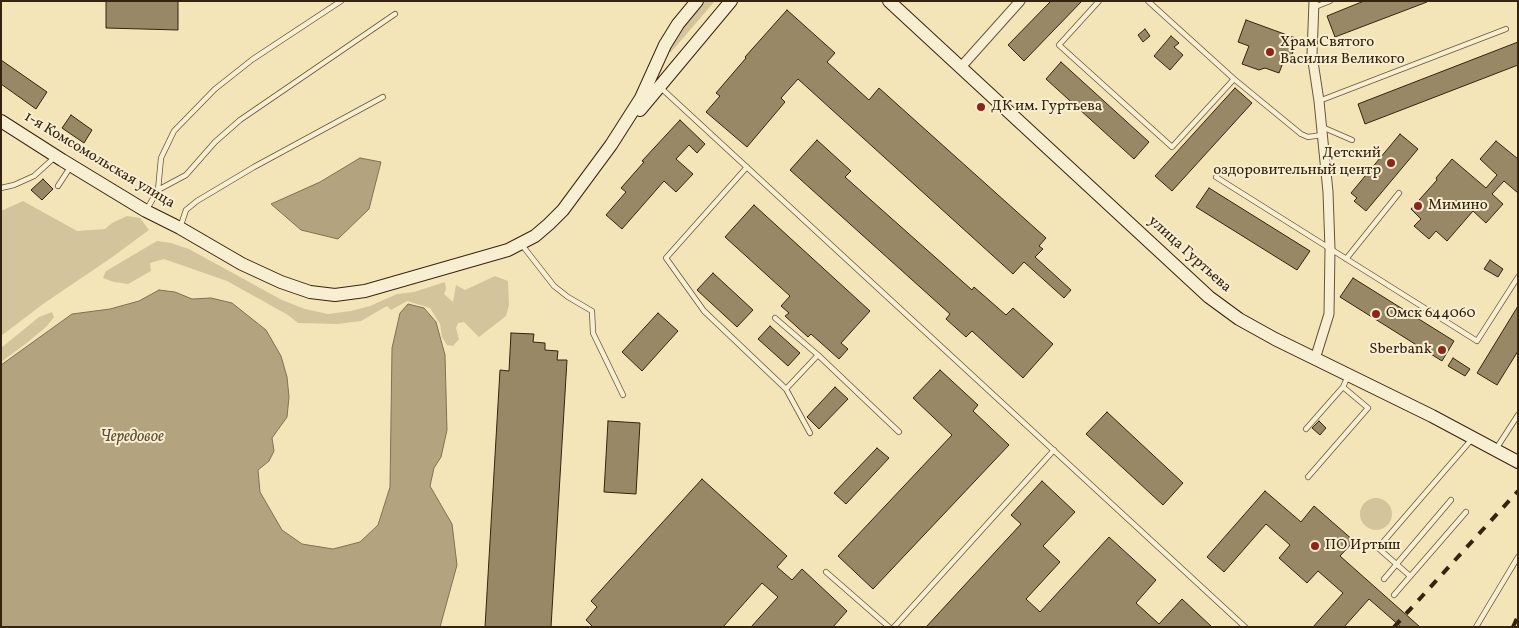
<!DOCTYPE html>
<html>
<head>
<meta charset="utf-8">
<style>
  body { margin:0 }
  #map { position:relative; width:1519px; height:628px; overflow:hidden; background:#f4e5b9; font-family:Vollkorn,serif }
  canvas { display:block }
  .frame { position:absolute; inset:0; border:2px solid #36230d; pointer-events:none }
</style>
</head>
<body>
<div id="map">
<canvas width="1519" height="628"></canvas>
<div class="frame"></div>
</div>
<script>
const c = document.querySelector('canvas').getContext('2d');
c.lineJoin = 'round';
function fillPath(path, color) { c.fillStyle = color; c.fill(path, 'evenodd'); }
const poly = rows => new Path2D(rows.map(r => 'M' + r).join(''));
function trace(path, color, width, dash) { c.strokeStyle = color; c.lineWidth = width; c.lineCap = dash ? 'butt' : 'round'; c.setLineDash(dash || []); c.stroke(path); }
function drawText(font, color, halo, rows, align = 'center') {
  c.font = font + ' Vollkorn,serif'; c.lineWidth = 4; c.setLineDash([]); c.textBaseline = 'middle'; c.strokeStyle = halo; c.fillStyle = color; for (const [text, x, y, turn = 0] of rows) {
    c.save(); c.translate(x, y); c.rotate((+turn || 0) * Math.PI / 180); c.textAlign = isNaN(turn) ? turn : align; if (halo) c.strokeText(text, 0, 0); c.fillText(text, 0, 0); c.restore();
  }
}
fillPath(poly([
  [704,1,715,1,671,52,668,52,668,47,692,14],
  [23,201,77,231,105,229,112,223,127,216,140,218,149,230,111,258,43,304,1,336,1,211],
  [157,241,171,243,189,249,282,300,305,309,328,314,351,311,370,306,397,294,414,292,445,282,446,289,444,294,453,302,456,285,465,290,495,276,508,281,509,305,506,316,479,337,464,322,458,323,456,328,459,339,453,346,447,345,442,337,440,324,430,308,407,301,391,310,387,306,361,321,337,324,298,323,288,315,227,281,164,259,150,263,151,271,128,284,114,282,103,278,106,271],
  [52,312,54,317,47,326,28,342,1,362,1,348,39,317],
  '1360 514a16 16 0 1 1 32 0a16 16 0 1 1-32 0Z'
]), '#d4c49c');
const water = poly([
  [360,158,381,162,369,209,338,239,301,230,271,204,320,182,360,158],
  [159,290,175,292,192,299,211,298,232,303,266,330,281,356,287,377,289,397,287,417,272,438,274,451,269,461,258,470,260,492,282,530,302,544,333,549,360,542,378,525,390,487,392,348,400,313,408,304,424,308,436,322,445,355,447,430,441,457,434,468,430,486,452,524,457,565,440,627,1,627,1,365,72,314,110,309,139,301,159,290]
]);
fillPath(water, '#b3a37f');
trace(water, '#817051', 1);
const building = poly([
  [106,1,178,1,178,30,106,28,106,1],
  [1051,1,1082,1,1024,61,1008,45,1051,1],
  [1364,1,1427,1,1427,2,1335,37,1327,16,1364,1],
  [787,10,835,53,827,62,869,100,879,88,1046,238,1039,246,1043,249,1035,257,1071,290,1064,298,1024,262,1013,274,798,79,781,98,785,102,747,147,706,112,720,96,716,93,746,58,745,57,787,10],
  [1246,20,1298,39,1291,57,1284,60,1279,73,1265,68,1259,70,1242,64,1249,46,1238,42,1246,20],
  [1145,29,1150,36,1143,42,1138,35,1145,29],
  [1171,36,1179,43,1174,47,1183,55,1170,70,1154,56,1171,36],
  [1518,42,1518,65,1365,124,1358,104,1518,42],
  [1,60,47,92,36,109,1,84,1,60],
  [1061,62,1149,142,1134,159,1046,79,1061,62],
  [1235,88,1252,103,1172,191,1155,176,1235,88],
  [71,115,92,130,84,143,62,128,71,115],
  [680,120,705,144,697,153,689,145,676,159,693,174,676,192,664,181,622,229,606,215,626,192,621,188,644,162,642,161,680,120],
  [1400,134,1418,149,1366,211,1354,201,1357,198,1351,193,1400,134],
  [817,140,851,171,845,177,972,290,974,287,1006,315,1013,308,1053,344,1023,378,972,331,966,337,946,319,950,314,790,170,817,140],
  [1496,141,1518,159,1518,193,1504,181,1492,194,1503,204,1486,223,1473,211,1447,241,1436,231,1429,239,1414,226,1421,219,1411,209,1437,180,1436,178,1452,159,1486,188,1497,175,1480,159,1496,141],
  [43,179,53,189,42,200,31,190,43,179],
  [1209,188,1310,251,1297,270,1196,207,1209,188],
  [754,205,870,311,841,343,848,349,839,359,811,334,808,337,785,316,789,313,781,306,790,296,725,237,754,205],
  [1490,260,1503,269,1498,277,1484,269,1490,260],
  [713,273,753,310,737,327,697,290,713,273],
  [1353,278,1454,341,1442,361,1340,297,1353,278],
  [1518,306,1518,351,1497,385,1477,373,1518,306],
  [658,313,678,331,642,371,622,352,658,313],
  [770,326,800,353,788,366,758,339,770,326],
  [511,333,534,334,533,342,545,343,545,350,558,351,557,360,567,360,551,627,485,627,500,370,509,371,511,333],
  [1453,358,1470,369,1465,376,1448,366,1453,358],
  [940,370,978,405,973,411,1009,445,873,589,838,556,952,435,913,398,940,370],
  [835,387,848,399,819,429,807,417,835,387],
  [1107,412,1183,483,1163,505,1086,434,1107,412],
  [608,421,640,423,636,494,604,492,608,421],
  [1319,421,1326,428,1320,435,1312,428,1319,421],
  [877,448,889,458,846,504,834,493,877,448],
  [702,479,787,556,777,567,792,580,802,569,847,611,833,627,751,627,778,597,762,583,723,627,593,627,586,620,597,607,591,601,702,479],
  [1042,481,1075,512,1043,546,1060,562,1026,599,1040,612,1109,537,1156,580,1136,603,1159,624,1182,599,1212,627,926,627,1021,524,1011,515,1042,481],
  [1265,491,1301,522,1314,506,1354,541,1340,556,1420,627,1401,627,1369,599,1344,627,1313,627,1343,593,1318,571,1307,583,1279,558,1290,545,1266,524,1224,572,1207,557,1265,491]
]);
fillPath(building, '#986');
trace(building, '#36230d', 1);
const lane = poly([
  [1099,1,1059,45,1172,147,1234,79],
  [1148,1,1234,79,1301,134,1308,137,1322,135],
  [1315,7,1330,1],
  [661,88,1245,627],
  [1319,101,1506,29],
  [1322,127,1352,140],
  [747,167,666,258,704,311,786,389,818,355,899,432],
  [1216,177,1477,341,1518,277],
  [58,186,71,166],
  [1,188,14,185,34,176,55,157],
  [158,190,186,175,215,142,240,120,395,14],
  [147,209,158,190,161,158,174,131,215,89,253,59,341,1],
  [180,228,186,210,197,201,254,167,383,97],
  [522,245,554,286,568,297,592,311,593,333,623,395],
  [1346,259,1399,193],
  [775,318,818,355],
  [786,389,810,433],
  [1306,429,1343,387,1348,376],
  [1496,449,1518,415],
  [1308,477,1368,408,1343,387],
  [826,572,889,627],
  [1410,576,1378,548,1472,439],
  [1384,579,1451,500],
  [1394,595,1466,512],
  [894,627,1054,450],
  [1476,627,1518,557]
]);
const street = poly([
  [1314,1,1312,55,1319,101,1328,192,1330,249,1329,314,1315,359],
  [961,67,1020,1]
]);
const secondary = poly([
  [889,1,1209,297,1239,319,1275,339,1432,416,1518,462],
  [640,110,731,1],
  [1,121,62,160,146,211,180,228,242,264,281,282,310,292,335,295,365,291,508,250,535,236,549,224,563,210,611,145,641,98,665,45,678,24,697,1]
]);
trace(lane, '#665438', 6);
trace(street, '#665438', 11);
trace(secondary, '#36230d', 14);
trace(lane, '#f8eed2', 4.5);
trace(street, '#f8eed2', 9);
trace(secondary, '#f8eed2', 12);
trace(poly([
  [1394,627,1518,491],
  [1513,627,1518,616]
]), '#36230d', 4, [9, 9]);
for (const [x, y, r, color] of [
  [1270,52,5,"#8f2418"],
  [981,107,5,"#8f2418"],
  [1391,163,5,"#8f2418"],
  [1418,206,5,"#8f2418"],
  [1376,314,5,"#8f2418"],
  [1442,350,5,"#8f2418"],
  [1315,546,5,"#8f2418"]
]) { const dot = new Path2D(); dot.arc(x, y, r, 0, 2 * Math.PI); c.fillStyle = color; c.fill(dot); trace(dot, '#f8eed2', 2); }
drawText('15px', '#36230d', '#f8eed2', [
  ["Храм Святого",1280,43],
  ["Василия Великого",1280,60],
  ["ДК им. Гуртьева",991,107],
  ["Детский",1381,154,"right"],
  ["оздоровительный центр",1381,171,"right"],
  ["Мимино",1428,206],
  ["Омск 644060",1386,314],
  ["Sberbank",1432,350,"right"],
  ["ПО Иртыш",1325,546]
], 'left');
drawText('15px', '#36230d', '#f8eed2', [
  ["1-я Комсомольская улица",99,161,31],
  ["улица Гуртьева",1189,255,42]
]);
drawText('italic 16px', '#625035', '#f8eed2', [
  ["Чередовое",132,438]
]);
</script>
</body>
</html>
